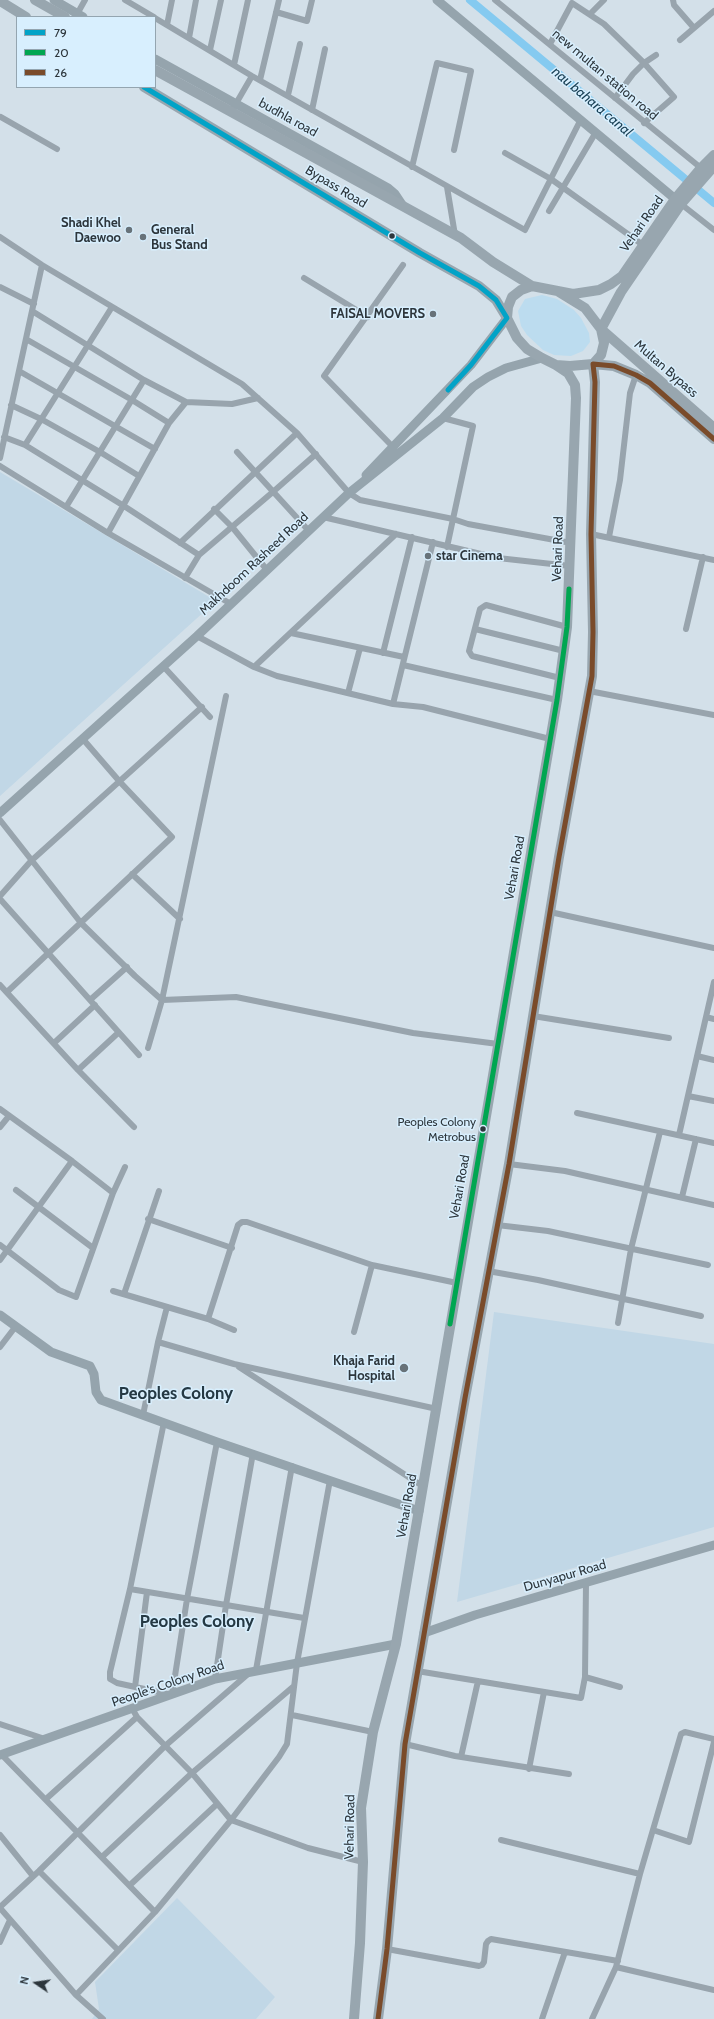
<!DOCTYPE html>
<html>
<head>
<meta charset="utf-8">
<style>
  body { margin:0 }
  #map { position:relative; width:714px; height:2019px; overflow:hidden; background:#d3e0e9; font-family:Cabin,sans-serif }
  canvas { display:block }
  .legend { position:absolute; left:16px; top:16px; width:140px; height:72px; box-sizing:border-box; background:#d8effe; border:1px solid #94a5b0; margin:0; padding:5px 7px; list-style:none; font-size:12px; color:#2d363c }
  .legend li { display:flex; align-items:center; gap:8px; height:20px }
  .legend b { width:20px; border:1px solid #94a5b0 }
  .north { position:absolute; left:16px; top:1963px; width:40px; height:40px; -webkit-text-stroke:3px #d8effe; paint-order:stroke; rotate:283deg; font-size:11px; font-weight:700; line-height:16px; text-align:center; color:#2d363c }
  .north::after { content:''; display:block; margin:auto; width:14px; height:18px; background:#2d363c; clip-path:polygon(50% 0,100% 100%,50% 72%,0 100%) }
</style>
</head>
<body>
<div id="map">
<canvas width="714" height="2019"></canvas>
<ul class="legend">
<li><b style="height:5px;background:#02a3c7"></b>79</li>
<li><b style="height:5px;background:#00a651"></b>20</li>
<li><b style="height:5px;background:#7a4b2a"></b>26</li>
</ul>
<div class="north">N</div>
</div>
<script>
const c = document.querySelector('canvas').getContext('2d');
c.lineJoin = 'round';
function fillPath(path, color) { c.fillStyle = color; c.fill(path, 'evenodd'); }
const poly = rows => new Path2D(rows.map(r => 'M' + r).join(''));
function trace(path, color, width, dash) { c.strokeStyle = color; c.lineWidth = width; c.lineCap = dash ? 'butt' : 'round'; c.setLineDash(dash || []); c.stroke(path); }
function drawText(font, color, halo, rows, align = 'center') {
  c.font = font + ' Cabin,sans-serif'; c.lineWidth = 3; c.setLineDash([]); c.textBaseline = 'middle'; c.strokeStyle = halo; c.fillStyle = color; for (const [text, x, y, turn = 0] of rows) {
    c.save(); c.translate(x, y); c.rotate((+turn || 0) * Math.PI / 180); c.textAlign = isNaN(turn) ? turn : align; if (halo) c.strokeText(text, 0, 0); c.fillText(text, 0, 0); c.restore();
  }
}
fillPath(poly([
  [0,472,216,601,0,796],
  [494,1312,714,1344,714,1527,457,1602],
  [177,1898,275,1997,256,2019,92,2019,99,2009,95,1982]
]), '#c1d7e6');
fillPath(poly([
  [542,295,557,299,574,310,581,318,589,333,590,342,583,351,571,356,554,355,543,350,527,335,521,326,518,311,525,299]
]), '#bcdcef');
trace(poly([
  [470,0,714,203]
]), '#85caf0', 8);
trace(poly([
  [125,0,154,17],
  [495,0,701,168],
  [673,0,674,5,694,28],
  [276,12,307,21,312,0],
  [590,14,604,0],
  [76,16,85,0],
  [155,18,252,76,525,230,581,119],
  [167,25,172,0],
  [189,38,196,0],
  [680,40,714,11],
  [550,44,572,3,604,24,644,63,674,97,644,123],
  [210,50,221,0],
  [234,65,248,0],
  [260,80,279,0],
  [288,95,300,44],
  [615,98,633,74,644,63,656,55],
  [234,107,252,76],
  [312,110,325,49],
  [1,117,57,149],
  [505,153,551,179,643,245],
  [412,167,437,63,471,71,454,150],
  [447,187,455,235],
  [681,204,714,230],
  [549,211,596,132],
  [0,237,42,265,242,384,297,433,349,493,360,500,453,519,468,524,571,543],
  [304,278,368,317],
  [0,287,34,304],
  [32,311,144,380,186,402,232,404,258,398],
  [26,339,132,400,169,423],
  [19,371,155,449],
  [11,405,41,419,100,452,139,476],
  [443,418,473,426,447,547],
  [4,437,25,445,124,506,199,555],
  [25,445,112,307],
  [392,446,324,376,403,265],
  [237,452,309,531],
  [0,458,42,265],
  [0,466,108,533,231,604],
  [66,507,144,380],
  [214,509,233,528,267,570],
  [323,517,498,558,570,566],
  [108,533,169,423,186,402],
  [591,534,714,560],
  [609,537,620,480,630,393,636,375],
  [180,543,297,433],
  [185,578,199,555,274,491,316,454],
  [475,629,564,651],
  [686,629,703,557],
  [291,633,404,657],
  [197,636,254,667,277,676,393,704,423,707,550,739],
  [383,653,412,537],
  [403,665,557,700],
  [163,666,210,717],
  [254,667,396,534],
  [560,678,472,656,469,651,480,609,486,605,567,627],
  [589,691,714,715],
  [348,693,360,648],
  [393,704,433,542],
  [0,820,81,923,135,976,162,1000,236,997,413,1033,498,1044],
  [132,874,180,919],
  [0,896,31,861,202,707],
  [0,899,139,1055],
  [550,912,714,948],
  [0,985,78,1070,134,1127],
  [7,992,172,837,120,782,82,738],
  [90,1000,127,967],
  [533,1016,669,1038],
  [706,1017,714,1019],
  [54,1043,95,1005],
  [148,1048,162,1000,226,696],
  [697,1056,714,1060],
  [78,1070,118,1033],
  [688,1096,714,1101],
  [0,1109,72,1161,113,1193],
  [577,1113,714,1143],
  [0,1127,9,1116],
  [679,1135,714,982],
  [509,1164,565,1171,714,1205],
  [16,1190,93,1248],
  [682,1197,696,1139],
  [148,1219,232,1248],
  [497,1225,548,1231,708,1265],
  [0,1245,59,1290,76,1297,113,1193,125,1167],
  [0,1260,72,1161],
  [488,1271,538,1280,701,1316],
  [113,1291,208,1319,234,1330],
  [124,1294,159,1191],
  [208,1319,238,1225,242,1222,247,1222,372,1265,457,1283],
  [618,1323,631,1249,660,1132],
  [354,1332,372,1265],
  [158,1342,167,1307],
  [0,1347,16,1326],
  [239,1367,424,1487],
  [143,1415,158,1342,234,1364,437,1409],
  [164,1422,130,1589,110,1672,110,1679,117,1683,172,1695,187,1599,217,1442],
  [130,1589,304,1618],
  [256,1670,292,1466],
  [417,1671,581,1698,585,1677,586,1583],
  [585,1677,620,1687],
  [215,1679,226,1605,253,1453],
  [135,1687,147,1592],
  [292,1715,373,1732],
  [137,1717,192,1773,231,1820,308,1848,363,1862],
  [0,1724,45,1739],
  [405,1744,455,1756,569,1774],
  [2,1755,155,1912],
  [461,1757,478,1681],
  [529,1769,544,1692],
  [46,1799,137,1717,133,1710],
  [653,1830,689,1842,714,1742],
  [0,1835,33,1876],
  [501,1840,640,1874],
  [102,1857,192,1773,294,1686],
  [39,1871,118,1950],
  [130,1885,217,1804],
  [0,1907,39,1871,165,1746,248,1674],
  [0,1908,76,1995,103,2019],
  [0,1942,10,1920],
  [387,1949,479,1966,482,1965,484,1962,486,1944,488,1941,491,1939,618,1961],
  [616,1967,714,1990],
  [76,1995,155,1912,231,1820,279,1757,287,1744,297,1663,330,1480],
  [542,2019,565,1952],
  [592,2019,616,1967,640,1874,681,1734,685,1732,714,1739]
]), '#98a4ad', 6);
trace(poly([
  [54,0,83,17],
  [437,0,680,203],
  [155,59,388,188,395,194,403,206],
  [366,475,471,365,507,318],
  [0,813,197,636,349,493,443,418,473,387,488,377,506,368,542,358],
  [0,1315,51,1352,90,1366,94,1374,96,1392,101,1400,217,1442,419,1511],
  [424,1633,475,1615,714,1545],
  [0,1755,215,1679,396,1644]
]), '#95a4ad', 9);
trace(poly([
  [35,0,65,17],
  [0,1,26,17],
  [155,70,461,238,493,262,532,286],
  [144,87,420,253,479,286,496,300,507,318],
  [714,166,681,204,621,292,601,329,714,428],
  [559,292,585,308,601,329,604,343,601,355,593,364,570,366,556,365,542,358,527,349,517,338,507,318,508,307,512,297,521,290,532,286,573,294,599,290,611,284,622,276,675,199,701,168,714,155],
  [354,2019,360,1943,363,1862,361,1808,373,1732,396,1644,557,700,567,627,576,398,575,385,568,373,556,365],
  [378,2019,387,1949,405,1744,465,1398,509,1164,559,857,592,676,593,632,591,534,595,382,593,364,614,366,636,375,650,383,714,439]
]), '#98a6af', 10);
trace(poly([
  [144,87,420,253,479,286,496,300,507,318,471,365,448,390]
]), '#02a3c7', 5);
trace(poly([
  [450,1324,557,700,567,627,569,589]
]), '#00a651', 5);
trace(poly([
  [378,2019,387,1949,405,1744,465,1398,509,1164,559,857,592,676,593,632,591,534,595,382,593,364,614,366,636,375,650,383,714,439]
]), '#7a4b2a', 5);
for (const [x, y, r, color] of [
  [129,230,4,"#677279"],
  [392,236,3.5,"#2d363c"],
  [143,237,4,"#677279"],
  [433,314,4,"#677279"],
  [428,556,4,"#677279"],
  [483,1129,3.5,"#2d363c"],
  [404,1368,5,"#677279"]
]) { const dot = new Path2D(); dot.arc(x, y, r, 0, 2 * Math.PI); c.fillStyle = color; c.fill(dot); trace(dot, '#d8effe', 1.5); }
drawText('12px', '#2d363c', '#d8effe', [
  ["Peoples Colony",476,1122],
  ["Metrobus",476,1137]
], 'right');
drawText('13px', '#2d363c', '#d8effe', [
  ["new multan station road",605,75,40],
  ["budhla road",288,118,29],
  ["Bypass Road",336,187,31],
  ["Vehari Road",642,224,-55],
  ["Multan Bypass",666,369,41],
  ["Vehari Road",558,549,-88],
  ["Makhdoom Rasheed Road",254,564,-43],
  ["Vehari Road",515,868,-80],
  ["Vehari Road",460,1187,-80],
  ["Vehari Road",407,1506,-80],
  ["Dunyapur Road",565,1576,-16],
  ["People's Colony Road",168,1684,-19],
  ["Vehari Road",350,1827,-89]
]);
drawText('bold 13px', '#2d363c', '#d8effe', [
  ["Shadi Khel",121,223],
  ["Daewoo",121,238],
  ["General",151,230,"left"],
  ["Bus Stand",151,245,"left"],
  ["FAISAL MOVERS",425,314],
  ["star Cinema",436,556,"left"],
  ["Khaja Farid",395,1361],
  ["Hospital",395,1376]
], 'right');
drawText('italic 14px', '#173f54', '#d8effe', [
  ["nau bahara canal",592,102,40]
]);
drawText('bold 17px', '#253944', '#d8effe', [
  ["Peoples Colony",176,1394],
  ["Peoples Colony",197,1622]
]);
</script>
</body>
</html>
